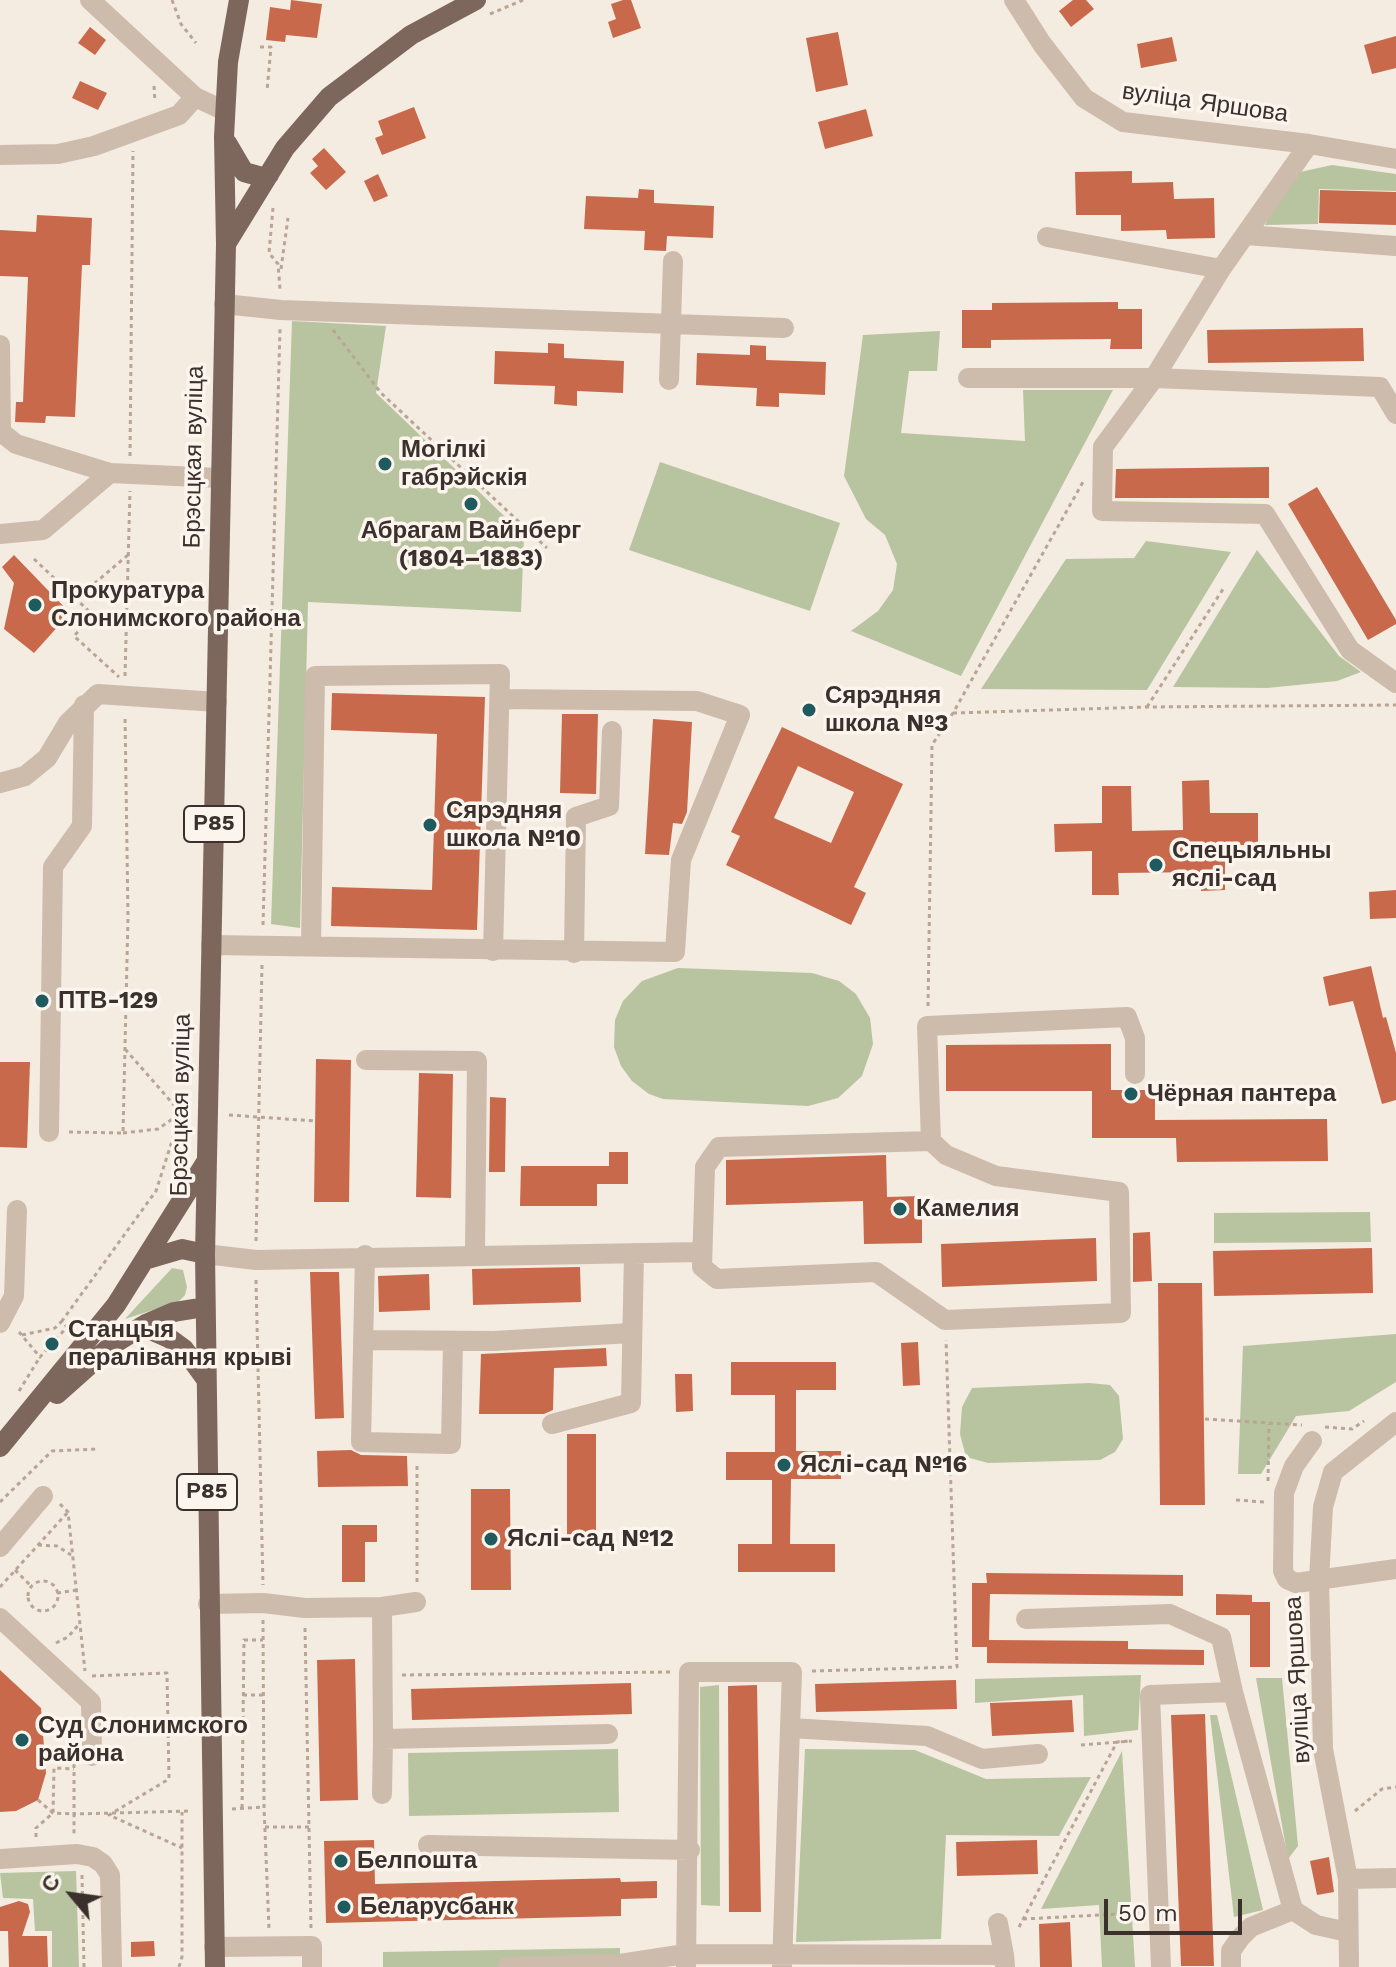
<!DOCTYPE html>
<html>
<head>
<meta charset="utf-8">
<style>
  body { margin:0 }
  #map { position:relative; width:1396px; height:1967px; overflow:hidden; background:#f4ebe1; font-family:"Work Sans",sans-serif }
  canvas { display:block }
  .north { position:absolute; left:32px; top:1855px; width:80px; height:80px; -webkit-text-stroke:6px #fbf5ee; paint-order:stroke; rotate:299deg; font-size:22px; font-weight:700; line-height:32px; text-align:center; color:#3b302b }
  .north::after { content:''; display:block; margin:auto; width:28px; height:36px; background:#3b302b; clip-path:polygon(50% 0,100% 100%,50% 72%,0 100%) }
  .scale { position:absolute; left:1104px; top:1899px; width:138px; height:36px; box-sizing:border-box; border:4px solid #3b302b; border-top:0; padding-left:10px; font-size:24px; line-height:28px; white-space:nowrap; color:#3b302b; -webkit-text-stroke:6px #fbf5ee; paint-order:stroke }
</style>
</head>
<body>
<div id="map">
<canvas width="1396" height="1967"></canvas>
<div class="north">С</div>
<div class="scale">50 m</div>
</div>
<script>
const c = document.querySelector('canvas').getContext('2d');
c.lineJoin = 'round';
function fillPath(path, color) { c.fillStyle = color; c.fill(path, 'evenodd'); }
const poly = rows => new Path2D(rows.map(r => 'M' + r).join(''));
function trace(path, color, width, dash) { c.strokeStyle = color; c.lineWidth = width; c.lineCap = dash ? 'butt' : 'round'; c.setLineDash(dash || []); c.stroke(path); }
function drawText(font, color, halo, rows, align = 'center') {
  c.font = font + ' "Work Sans",sans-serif'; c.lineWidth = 7; c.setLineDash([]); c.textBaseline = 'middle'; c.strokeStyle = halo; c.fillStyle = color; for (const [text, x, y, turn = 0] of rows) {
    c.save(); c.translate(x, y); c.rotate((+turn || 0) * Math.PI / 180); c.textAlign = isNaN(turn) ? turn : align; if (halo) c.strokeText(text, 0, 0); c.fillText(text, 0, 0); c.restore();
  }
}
fillPath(poly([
  [1332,165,1396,174,1396,191,1319,189,1318,224,1265,225,1275,202,1300,172],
  [292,321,386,326,376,393,524,535,521,612,308,602,300,928,271,924],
  [940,331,937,371,909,371,901,433,1025,441,1023,390,1113,390,961,676,851,631,878,611,893,590,897,564,885,535,866,519,844,476,863,335],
  [660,462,840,523,810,611,629,550],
  [1146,541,1231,552,1147,690,981,689,1066,559,1134,558],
  [1257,550,1339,656,1361,672,1337,681,1267,688,1173,687],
  [678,968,812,973,839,981,856,994,870,1018,873,1044,862,1076,838,1098,808,1106,663,1099,649,1094,632,1081,621,1066,614,1047,615,1020,623,1001,642,981],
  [1370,1212,1371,1242,1214,1243,1214,1213],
  [172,1268,183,1270,187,1287,185,1295,178,1302,125,1319],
  [1396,1334,1396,1382,1349,1411,1296,1416,1261,1474,1238,1474,1243,1346],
  [1089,1383,1110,1385,1119,1396,1123,1439,1115,1452,1100,1460,988,1463,966,1457,960,1434,962,1407,972,1388],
  [1141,1675,1138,1730,1084,1736,1083,1695,975,1703,975,1679],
  [1256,1678,1282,1678,1298,1846,1288,1859],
  [719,1685,720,1906,701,1905,700,1687],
  [1210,1715,1217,1715,1263,1910,1234,1917],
  [618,1749,619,1812,409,1816,408,1753],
  [805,1749,915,1750,986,1779,1091,1777,1059,1836,946,1835,941,1939,796,1942],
  [1122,1751,1135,1967,1102,1967,1099,1905,1041,1909],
  [76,1871,79,1967,52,1967,52,1931,35,1931,33,1899,3,1898,0,1873],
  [620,1948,620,1967,383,1967,383,1952]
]), '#b8c4a0');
fillPath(poly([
  [291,0,322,4,317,38,286,35,285,42,266,40,270,7,290,10],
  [623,0,631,0,641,28,613,38,608,22,616,19,611,4],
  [1073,0,1086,0,1094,9,1071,27,1059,11],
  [90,27,106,40,95,55,78,43],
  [838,32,848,85,816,92,806,38],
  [1396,36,1396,68,1372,74,1364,45],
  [1172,37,1177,61,1141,68,1137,44],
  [80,81,107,93,98,110,72,98],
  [414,107,426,138,382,155,375,138,383,135,378,121],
  [866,109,873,136,825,149,818,122],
  [324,148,346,172,326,190,310,173,318,166,312,159],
  [1132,171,1132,183,1173,182,1174,199,1214,198,1215,238,1167,239,1166,230,1121,231,1121,215,1076,215,1075,172],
  [378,174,388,196,374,202,364,181],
  [639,189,654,190,654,203,714,206,713,238,667,236,666,251,644,250,645,231,584,229,586,196,638,198],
  [1320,190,1396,192,1396,225,1319,223],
  [37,215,92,218,90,265,82,265,75,417,46,416,45,423,15,422,16,402,23,402,28,277,0,276,0,230,36,232],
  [1118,302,1118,309,1142,309,1142,349,1110,349,1111,339,991,340,991,348,962,348,962,310,992,310,992,303],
  [1363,328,1364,361,1208,363,1207,330],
  [548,343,564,344,564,358,624,361,623,393,577,391,577,406,554,404,555,386,494,384,495,351,548,353],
  [750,345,766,346,766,360,826,362,825,395,779,393,779,407,756,406,757,388,696,385,697,353,750,355],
  [1269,467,1269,498,1115,498,1116,469],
  [1317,487,1396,620,1396,624,1368,640,1288,504],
  [14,555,70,613,34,653,4,629,14,583,2,567],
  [332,693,485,697,477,930,331,926,332,887,432,890,437,734,331,730],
  [562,714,598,714,596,794,560,793],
  [653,719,692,722,687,812,682,824,673,823,669,855,645,854],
  [782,727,903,784,854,887,866,893,851,925,726,865,740,836,731,832],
  [798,766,854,792,831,843,774,818],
  [1209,780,1210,813,1258,813,1258,845,1225,845,1225,890,1201,891,1201,872,1118,873,1119,895,1092,895,1092,851,1055,852,1054,824,1102,823,1102,786,1131,786,1132,831,1183,830,1182,781],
  [1396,890,1396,918,1370,919,1369,892],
  [1371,966,1383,1018,1386,1017,1396,1053,1396,1100,1382,1104,1353,1001,1329,1006,1323,977],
  [1111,1044,1111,1090,1155,1090,1155,1120,1327,1119,1328,1161,1177,1162,1176,1138,1092,1138,1092,1091,946,1091,946,1045],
  [316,1059,351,1060,349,1202,314,1202],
  [0,1062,30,1062,27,1148,0,1147],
  [419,1073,453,1074,451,1198,416,1197],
  [490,1097,506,1098,505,1172,489,1172],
  [609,1152,628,1152,628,1184,597,1184,597,1206,520,1206,521,1166,609,1166],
  [886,1155,887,1197,922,1196,922,1243,864,1244,863,1201,726,1205,726,1160],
  [1150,1232,1152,1281,1133,1282,1133,1233],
  [1096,1238,1097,1281,942,1287,941,1244],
  [1372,1248,1373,1293,1214,1296,1213,1251],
  [580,1267,581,1302,473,1305,472,1269],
  [310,1272,339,1272,344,1418,315,1419],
  [429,1274,430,1310,379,1312,378,1276],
  [1158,1283,1202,1283,1205,1505,1160,1505],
  [918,1342,920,1385,903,1386,901,1343],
  [606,1348,607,1366,554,1368,553,1410,544,1414,479,1414,481,1354],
  [731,1362,836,1362,836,1390,796,1390,796,1451,841,1451,841,1479,791,1479,790,1544,835,1544,835,1572,738,1572,738,1544,772,1544,772,1480,726,1480,726,1452,775,1452,775,1395,731,1395],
  [675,1374,692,1374,693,1411,676,1412],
  [567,1434,596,1434,596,1539,567,1540],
  [351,1450,361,1455,407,1456,408,1486,318,1487,317,1451],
  [471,1489,510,1489,511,1590,471,1590],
  [342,1525,377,1525,377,1542,365,1542,365,1582,342,1582],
  [986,1573,1183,1575,1183,1596,990,1594,989,1640,1128,1641,1128,1649,1204,1650,1204,1665,987,1663,987,1647,972,1647,972,1583,987,1583],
  [1216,1594,1252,1595,1252,1602,1270,1602,1270,1667,1250,1667,1250,1615,1216,1615],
  [355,1659,358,1800,320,1801,317,1660],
  [0,1670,41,1708,46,1773,38,1800,16,1811,0,1812],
  [956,1680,957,1709,816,1712,815,1684],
  [631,1683,632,1714,412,1720,411,1689],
  [757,1685,761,1912,729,1912,728,1686],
  [1072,1700,1074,1732,992,1736,990,1703],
  [1205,1714,1214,1966,1181,1966,1171,1715],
  [374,1840,375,1884,620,1878,621,1882,657,1881,657,1898,621,1899,621,1916,326,1923,324,1841],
  [1037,1840,1038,1874,957,1876,956,1842],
  [1329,1857,1334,1892,1317,1895,1310,1861],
  [19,1901,28,1904,30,1912,22,1936,47,1936,48,1967,9,1967,8,1931,0,1931,0,1907],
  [1070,1922,1072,1967,1040,1967,1039,1924],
  [154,1941,155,1956,131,1957,131,1942]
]), '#c8694b');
trace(poly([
  [172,0,181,24,196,43],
  [490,14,523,0],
  [260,47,271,47,267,91],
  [154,86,155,102],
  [273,208,269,253,278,264,280,289],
  [281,269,288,218],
  [333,330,381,393,547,548],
  [130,456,133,151],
  [34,559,93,615,74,636,119,677],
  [76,599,128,555],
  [93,615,127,617],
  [125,676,130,491],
  [1147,707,1225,586],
  [953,713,1147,707,1396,705],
  [263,925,280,329],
  [928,1006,932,745,953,713,1083,482],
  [229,1115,315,1121],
  [69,1132,123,1133,128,917,125,715],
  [123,1133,158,1129,181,1113,125,1049],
  [256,1241,262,965],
  [256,1280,263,1585],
  [19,1332,40,1357,67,1327,62,1321,156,1191,181,1113,189,1114],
  [22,1335,55,1328,62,1321],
  [19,1391,40,1357],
  [1205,1419,1302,1425],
  [1325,1427,1352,1429,1364,1421],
  [1268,1481,1269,1424],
  [1236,1500,1264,1502],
  [0,1502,52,1451,98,1449],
  [60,1504,68,1512,85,1671],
  [38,1545,57,1546,71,1555],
  [15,1570,32,1587],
  '28 1596a15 15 0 1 1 30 0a15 15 0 1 1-30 0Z',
  [417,1582,417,1462],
  [0,1587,68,1512],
  [57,1593,77,1590],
  [263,1620,264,1807,269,1929],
  [305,1628,311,1929],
  [56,1643,68,1637,80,1623],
  [812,1671,957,1667,946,1340],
  [402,1675,671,1672],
  [92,1676,167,1673,169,1779,109,1815,182,1848],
  [243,1695,264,1695],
  [1081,1745,1132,1741],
  [74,1764,74,1814,192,1811],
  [38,1800,53,1813,74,1814,74,1837],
  [242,1808,244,1640,263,1640],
  [232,1809,264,1807],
  [1355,1811,1382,1789,1396,1787],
  [265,1827,309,1827],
  [36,1837,36,1828,53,1813,54,1768,74,1769],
  [82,1875,84,1967],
  [1023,1919,1139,1913],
  [1019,1927,1117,1742,1132,1741],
  [179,1967,182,1957,182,1812]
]), '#b9a596', 3, [4, 4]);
trace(poly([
  [90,0,195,97,225,111],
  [1014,0,1042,44,1084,98,1123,122,1309,144,1396,159],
  [1309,144,1221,269,1154,378,1103,447,1102,511,1265,514,1350,650,1396,683],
  [0,155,58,154,94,146,179,115,195,97],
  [1246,235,1396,246],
  [1047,237,1221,269],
  [224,304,281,310,784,328],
  [0,345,1,432,16,444,110,473,219,478],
  [968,378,1154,378,1380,387,1396,414],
  [669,380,673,261],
  [0,534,43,530,110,473],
  [0,783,25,776,47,758,68,723,98,694,217,702],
  [211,945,675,952,681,860,740,715,697,701,500,699],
  [311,946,315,676,500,674,493,951],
  [574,953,576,817,609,806,612,731],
  [366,1060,477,1061,475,1254],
  [49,1132,53,867,82,826,84,705],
  [931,1141,946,1155,996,1176,1119,1192,1121,1313,945,1320,876,1272,717,1279,702,1267,705,1167,719,1147,931,1141,927,1026,1127,1017,1135,1038,1135,1074],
  [205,1254,256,1260,701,1252],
  [365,1255,361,1442,451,1444,453,1341],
  [0,1323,14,1296,17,1210],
  [363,1340,494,1341,631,1333],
  [552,1424,631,1403,634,1253],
  [1312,1441,1294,1466,1284,1493,1283,1571,1287,1579,1296,1583,1396,1569],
  [0,1547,43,1496],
  [208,1604,263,1603,305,1608,382,1607,416,1602],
  [382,1607,383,1739,608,1734],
  [0,1618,91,1702,92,1756],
  [1026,1619,1170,1614,1221,1637,1233,1692],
  [382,1794,383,1739],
  [428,1845,690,1850],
  [0,1859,77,1854,93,1857,103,1864,110,1875,112,1967],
  [1348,1879,1396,1878],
  [998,1923,1004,1955],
  [214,1947,312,1946,312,1967],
  [507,1967,620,1964,685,1954,1004,1955,1005,1967],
  [686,1967,689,1672,792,1672,790,1728,927,1736,982,1759,1038,1754],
  [782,1967,790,1728],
  [1161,1967,1150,1695,1233,1692,1293,1910,1316,1925,1348,1932],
  [1231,1967,1231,1951,1240,1938,1251,1927,1293,1910],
  [1349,1967,1348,1879,1323,1749,1319,1580,1323,1507,1333,1472,1396,1422]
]), '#cdbbac', 20);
trace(poly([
  [227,143,244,172,262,177,269,175],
  [226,244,285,148,329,97,411,35,476,0],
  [148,1259,182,1249,205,1254],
  [142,1326,169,1338,184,1349,205,1378],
  [57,1394,112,1345,146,1324,174,1312,205,1307],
  [0,1447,116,1305,206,1162],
  [215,1967,205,1254,226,244,224,137,228,62,239,0]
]), '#7d675c', 20);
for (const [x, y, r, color] of [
  [385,464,8,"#1f5a5e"],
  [471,504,8,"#1f5a5e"],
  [35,605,8,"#1f5a5e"],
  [809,710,8,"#1f5a5e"],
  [430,825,8,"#1f5a5e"],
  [1156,865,8,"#1f5a5e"],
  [42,1001,8,"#1f5a5e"],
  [1131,1094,8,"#1f5a5e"],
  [900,1209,8,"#1f5a5e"],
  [52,1344,8,"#1f5a5e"],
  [784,1465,8,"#1f5a5e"],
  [491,1539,8,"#1f5a5e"],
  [22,1740,8,"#1f5a5e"],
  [341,1861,8,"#1f5a5e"],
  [344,1907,8,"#1f5a5e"]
]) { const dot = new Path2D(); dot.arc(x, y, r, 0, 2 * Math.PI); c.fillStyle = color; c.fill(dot); trace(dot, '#fbf5ee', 3); }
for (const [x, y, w] of [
  [214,824,60],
  [207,1492,60]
]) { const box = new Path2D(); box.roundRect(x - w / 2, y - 18, w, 36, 6); c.fillStyle = '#fbf5ee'; c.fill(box); trace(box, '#3b302b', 2); }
drawText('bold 22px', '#3b302b', null, [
  ["Р85",214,824],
  ["Р85",207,1492]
]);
drawText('24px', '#3b302b', '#fbf5ee', [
  ["вуліца Яршова",1205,103,8],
  ["Брэсцкая вуліца",194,457,-89],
  ["Брэсцкая вуліца",181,1105,-89],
  ["вуліца Яршова",1298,1680,-93]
]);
drawText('bold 24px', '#3b302b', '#fbf5ee', [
  ["Могілкі",401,450],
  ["габрэйскія",401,478],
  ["Абрагам Вайнберг",471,531,"center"],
  ["(1804–1883)",471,559,"center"],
  ["Прокуратура",51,591],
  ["Слонимского района",51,619],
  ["Сярэдняя",825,696],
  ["школа №3",825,724],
  ["Сярэдняя",446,811],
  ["школа №10",446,839],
  ["Спецыяльны",1172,851],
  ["яслі-сад",1172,879],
  ["ПТВ-129",58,1001],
  ["Чёрная пантера",1147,1094],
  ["Камелия",916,1209],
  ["Станцыя",68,1330],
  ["пералівання крыві",68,1358],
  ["Яслі-сад №16",800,1465],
  ["Яслі-сад №12",507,1539],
  ["Суд Слонимского",38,1726],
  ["района",38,1754],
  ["Белпошта",357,1861],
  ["Беларусбанк",360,1907]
], 'left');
</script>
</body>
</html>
